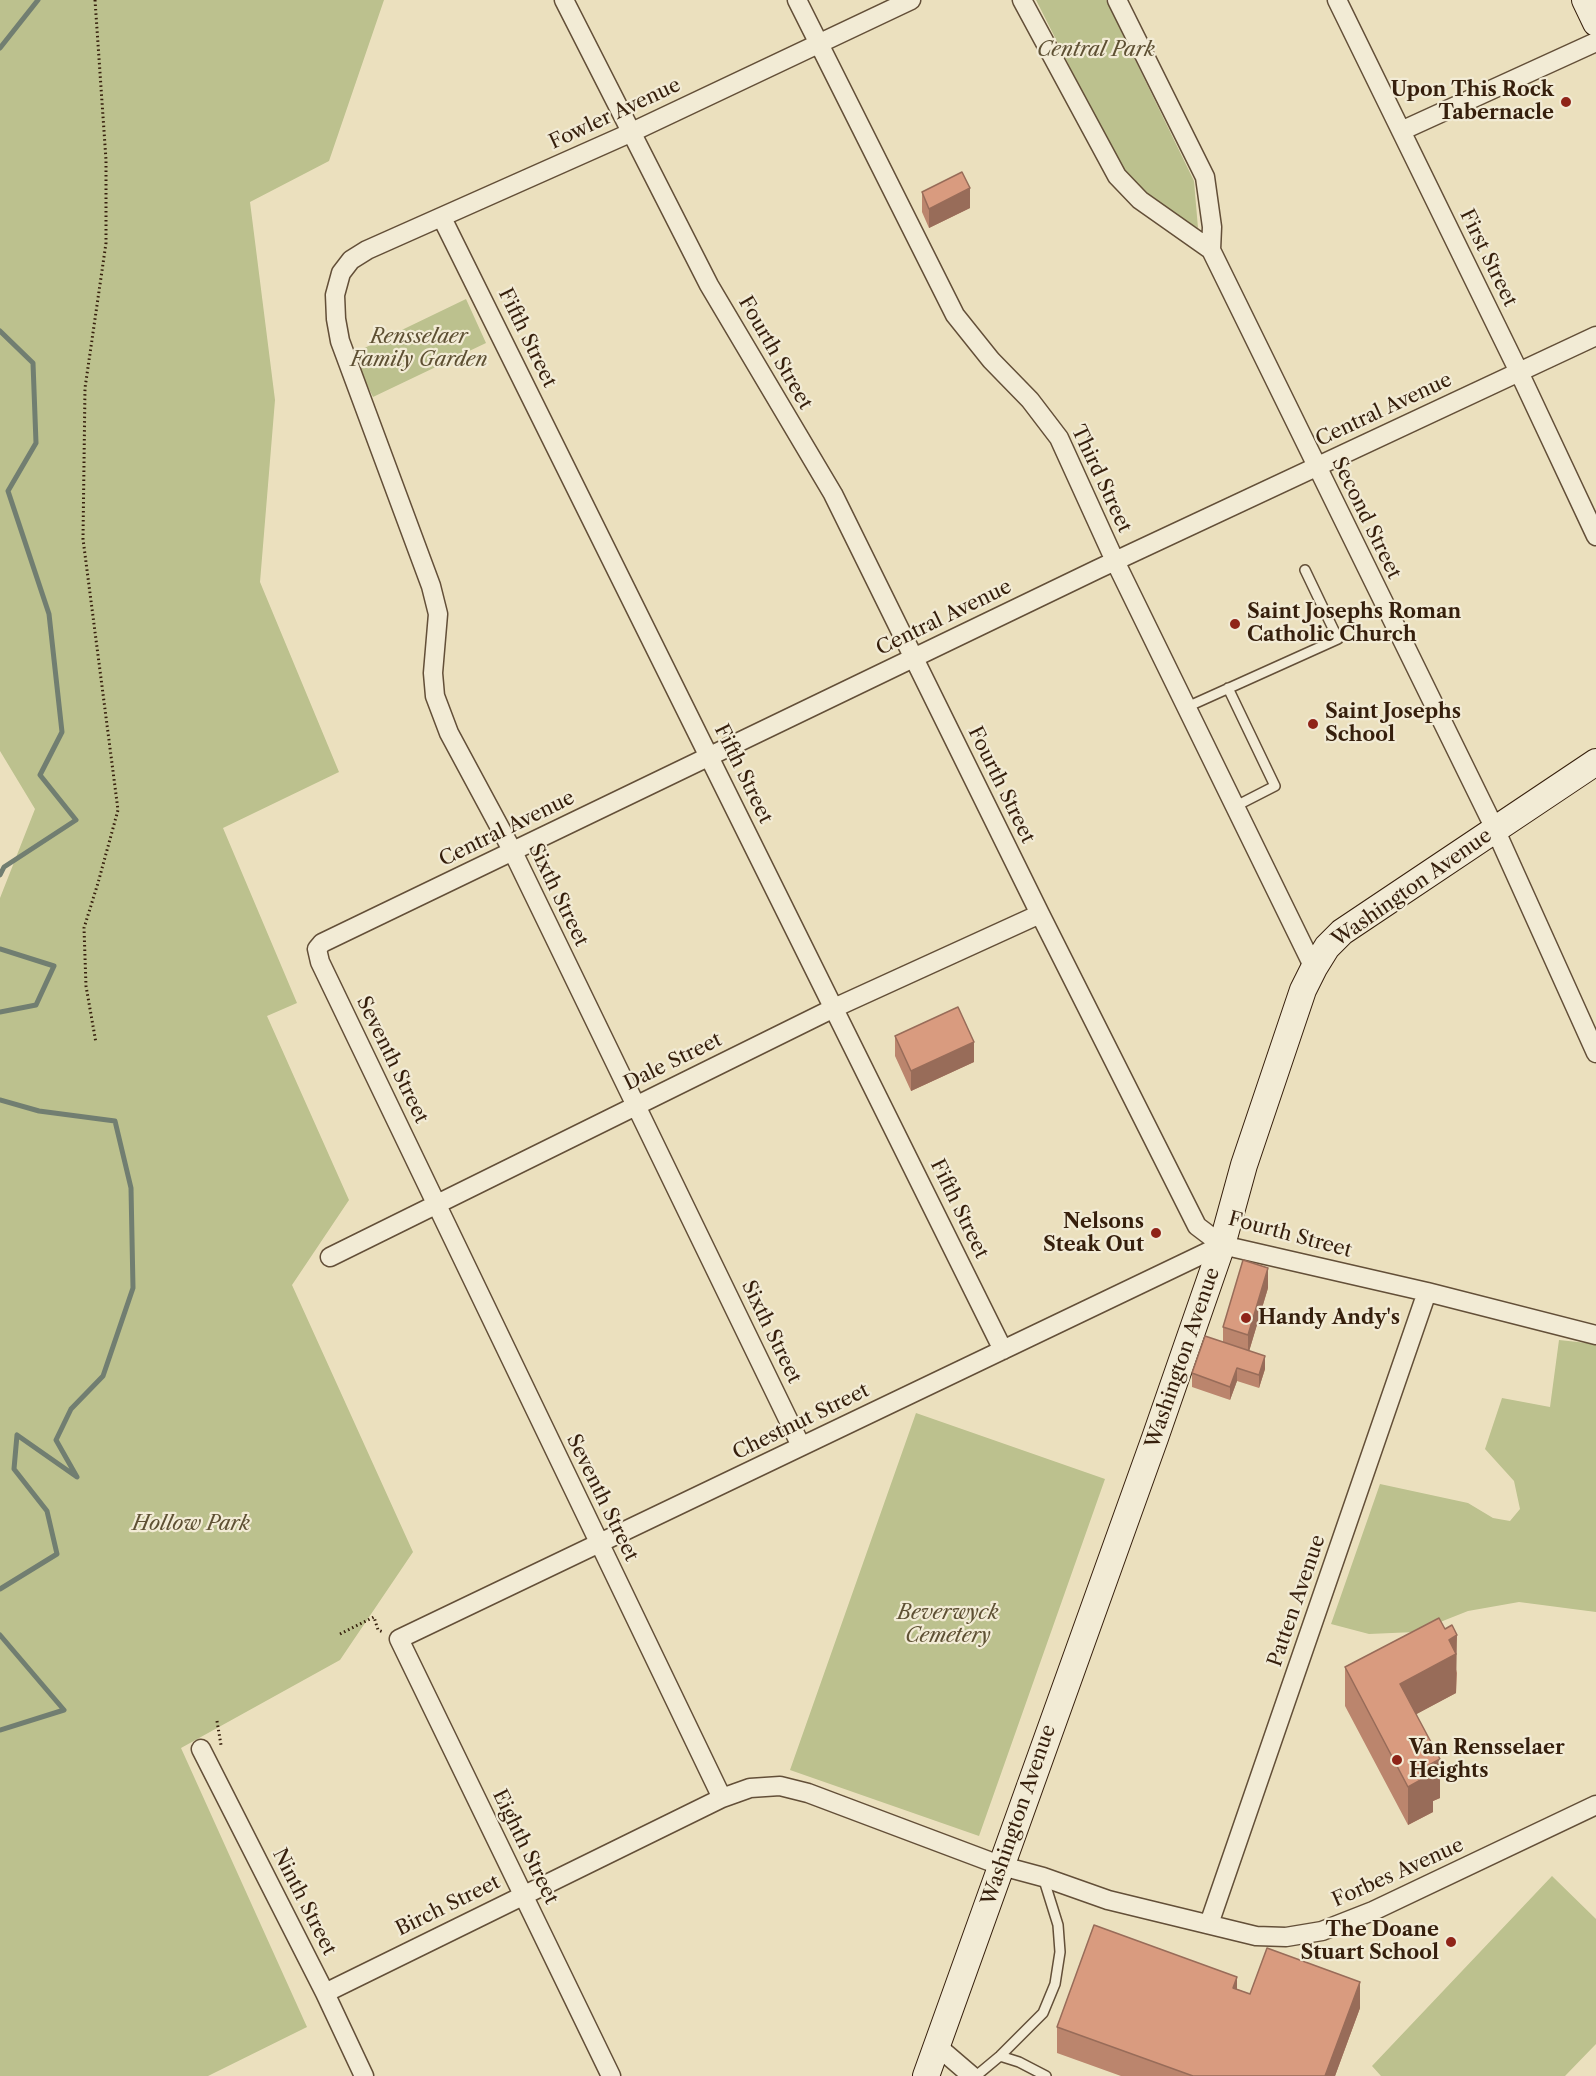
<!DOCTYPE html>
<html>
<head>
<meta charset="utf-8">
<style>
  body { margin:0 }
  canvas { display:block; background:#ebe0be }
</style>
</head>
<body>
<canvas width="1596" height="2076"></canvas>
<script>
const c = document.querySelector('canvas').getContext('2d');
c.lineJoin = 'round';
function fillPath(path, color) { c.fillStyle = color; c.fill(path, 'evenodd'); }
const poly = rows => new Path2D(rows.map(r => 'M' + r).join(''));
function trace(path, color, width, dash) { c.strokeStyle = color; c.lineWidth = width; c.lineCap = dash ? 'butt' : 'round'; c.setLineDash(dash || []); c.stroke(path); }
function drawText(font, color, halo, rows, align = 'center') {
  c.font = font + ' "Libre Caslon Text",serif'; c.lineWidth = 4.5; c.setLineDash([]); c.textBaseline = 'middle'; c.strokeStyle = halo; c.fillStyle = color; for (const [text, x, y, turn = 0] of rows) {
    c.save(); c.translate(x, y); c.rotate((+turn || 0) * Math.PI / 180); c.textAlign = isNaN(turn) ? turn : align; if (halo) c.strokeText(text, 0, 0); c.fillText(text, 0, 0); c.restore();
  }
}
fillPath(poly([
  [0,0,384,0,329,161,250,202,275,400,260,582,339,772,223,828,297,1003,267,1016,349,1200,292,1285,413,1552,340,1660,181,1748,307,2027,208,2076,0,2076,0,898,35,809,0,751],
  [1036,0,1106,0,1194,181,1198,228,1162,206,1136,187,1119,164],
  [466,299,486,343,373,397,352,354],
  [1559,1340,1596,1344,1596,1612,1519,1602,1468,1611,1415,1632,1369,1634,1331,1624,1380,1484,1468,1503,1493,1518,1510,1521,1520,1509,1514,1481,1485,1449,1502,1398,1550,1407],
  [916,1413,1105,1479,979,1836,790,1770],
  [1552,1876,1596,1919,1596,2044,1565,2076,1381,2076,1372,2066]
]), '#bcc18e');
trace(poly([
  [0,48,38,0],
  [0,331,33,363,36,443,8,491,49,614,62,732,40,775,76,820,4,867,0,875],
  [0,949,54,966,36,1005,0,1012],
  [0,1100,39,1111,115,1121,131,1188,133,1288,103,1376,71,1409,56,1440,77,1477,17,1435,14,1469,47,1511,57,1554,0,1589],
  [0,1635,64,1710,0,1730]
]), '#717e71', 5);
const lane = poly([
  [1228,688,1275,786,1234,807],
  [1187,707,1338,639,1305,570],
  [1000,2056,1019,2062,1046,2076],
  [976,2076,1000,2056,1043,2013,1055,1984,1060,1952,1058,1925,1043,1877]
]);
const street = poly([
  [564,0,709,285,833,494,1040,914,1197,1226,1222,1245,1427,1292,1596,1335],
  [797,0,955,315,991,360,1030,400,1059,438,1115,561,1314,968],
  [1022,0,1117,176,1140,200,1211,250],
  [1117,0,1205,177,1212,227,1211,250,1495,829,1596,1053],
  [1337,0,1519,372,1596,536],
  [1401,131,1596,42],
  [442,218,1003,1350],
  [330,1257,834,1008,1040,914],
  [801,1446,513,852,449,733,435,696,433,673,438,614,431,586,340,341,336,319,335,295,341,273,351,260,367,250,630,133,911,0],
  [201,1749,325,1993,364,2076],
  [722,1798,320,962,317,949,322,943,1098,569,1596,336],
  [1209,1924,1427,1292],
  [325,1993,722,1798,750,1788,780,1786,808,1793,1002,1866,1043,1877,1108,1900,1256,1936,1286,1937,1322,1931,1373,1911,1596,1805],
  [937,2046,972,2076],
  [611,2076,399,1639,1222,1245]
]);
const secondary = poly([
  [1585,0,1596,23],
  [926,2076,1155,1438,1222,1245,1244,1165,1303,990,1314,968,1327,947,1342,932,1596,762]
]);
trace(lane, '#634f38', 12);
trace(street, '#634f38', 21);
trace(secondary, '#361f0c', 28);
trace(poly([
  [95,0,106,160,106,243,85,388,83,539,118,810,98,883,84,928,86,986,96,1043],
  [340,1634,374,1617,378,1630,383,1632],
  [217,1721,221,1745]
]), '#361f0c', 3, [1.5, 3]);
trace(lane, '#f2ebd5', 9);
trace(street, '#f2ebd5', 18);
trace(secondary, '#f2ebd5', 26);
fillPath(poly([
  [922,192,970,208,929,228,922,212],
  [895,1036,974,1062,911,1091,895,1056],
  [1268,1288,1249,1351,1265,1369,1259,1388,1237,1381,1230,1400,1192,1387,1192,1373,1223,1342,1223,1327],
  [1445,1629,1457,1673,1456,1693,1416,1714,1440,1798,1433,1801,1433,1812,1408,1825,1345,1706,1345,1667],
  [1237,1989,1250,1994,1360,2008,1335,2076,1121,2076,1057,2053,1057,2027]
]), '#bb856d');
fillPath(poly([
  [970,188,970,208,929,228,929,209],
  [974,1042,974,1062,911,1091,911,1071],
  [1268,1268,1268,1288,1248,1355,1248,1335],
  [1265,1356,1265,1369,1259,1388,1259,1375],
  [1237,1368,1237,1381,1230,1400,1230,1387],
  [1457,1635,1456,1693,1400,1723,1400,1684,1449,1640],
  [1440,1759,1440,1798,1433,1801,1433,1812,1408,1825,1408,1787,1429,1765],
  [1237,1977,1237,2003,1233,1988],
  [1360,1982,1360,2008,1335,2076,1325,2076]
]), '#986c59');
const building = poly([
  [962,172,970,188,929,209,922,192,962,172],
  [958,1007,974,1042,911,1071,895,1036,958,1007],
  [1243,1260,1268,1268,1248,1335,1223,1327,1243,1260],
  [1205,1336,1265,1356,1259,1375,1237,1368,1230,1387,1192,1373,1205,1336],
  [1439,1618,1445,1629,1452,1625,1457,1635,1449,1640,1456,1654,1400,1684,1440,1759,1429,1765,1433,1773,1408,1787,1345,1667,1439,1618],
  [1094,1925,1237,1977,1233,1988,1250,1994,1267,1948,1360,1982,1325,2076,1193,2076,1057,2027,1094,1925]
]);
fillPath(building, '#d99b7f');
trace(building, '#986c59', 1.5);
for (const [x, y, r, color] of [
  [1566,102,6,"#8f2418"],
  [1235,624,6,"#8f2418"],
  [1313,724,6,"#8f2418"],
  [1156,1233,6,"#8f2418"],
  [1246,1318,6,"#8f2418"],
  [1397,1760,6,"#8f2418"],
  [1451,1942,6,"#8f2418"]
]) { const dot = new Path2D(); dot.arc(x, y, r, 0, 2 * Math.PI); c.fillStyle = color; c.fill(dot); trace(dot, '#f2ebd5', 2); }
drawText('italic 20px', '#5e5033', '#f2ebd5', [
  ["Central Park",1096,50],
  ["Rensselaer",419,337],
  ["Family Garden",419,360],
  ["Hollow Park",191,1524],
  ["Beverwyck",948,1613],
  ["Cemetery",948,1636]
]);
drawText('bold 20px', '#361f0c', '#f2ebd5', [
  ["Upon This Rock",1554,90,"right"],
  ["Tabernacle",1554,113,"right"],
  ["Saint Josephs Roman",1247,612],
  ["Catholic Church",1247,635],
  ["Saint Josephs",1325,712],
  ["School",1325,735],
  ["Nelsons",1144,1222,"right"],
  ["Steak Out",1144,1245,"right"],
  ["Handy Andy's",1258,1318],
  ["Van Rensselaer",1409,1748],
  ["Heights",1409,1771],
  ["The Doane",1439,1930,"right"],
  ["Stuart School",1439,1953,"right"]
], 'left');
drawText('20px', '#361f0c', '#f2ebd5', [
  ["Fowler Avenue",615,114,-25],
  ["First Street",1488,258,64],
  ["Fifth Street",527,338,64],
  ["Fourth Street",775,353,60],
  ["Central Avenue",1384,410,-25],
  ["Third Street",1101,479,65],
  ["Second Street",1366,518,64],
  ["Central Avenue",944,618,-26],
  ["Fifth Street",743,774,64],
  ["Fourth Street",1001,785,64],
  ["Central Avenue",507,829,-26],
  ["Washington Avenue",1412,888,-35],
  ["Sixth Street",558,895,64],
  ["Seventh Street",392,1060,64],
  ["Dale Street",673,1062,-26],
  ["Fifth Street",959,1209,64],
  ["Fourth Street",1290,1235,15],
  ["Sixth Street",771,1332,64],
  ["Washington Avenue",1183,1358,-71],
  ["Chestnut Street",801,1422,-26],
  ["Seventh Street",602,1498,64],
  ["Patten Avenue",1297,1601,-71],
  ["Washington Avenue",1019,1815,-71],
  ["Eighth Street",525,1847,64],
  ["Forbes Avenue",1398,1873,-24],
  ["Ninth Street",304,1902,63],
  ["Birch Street",448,1906,-26]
]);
</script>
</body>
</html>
